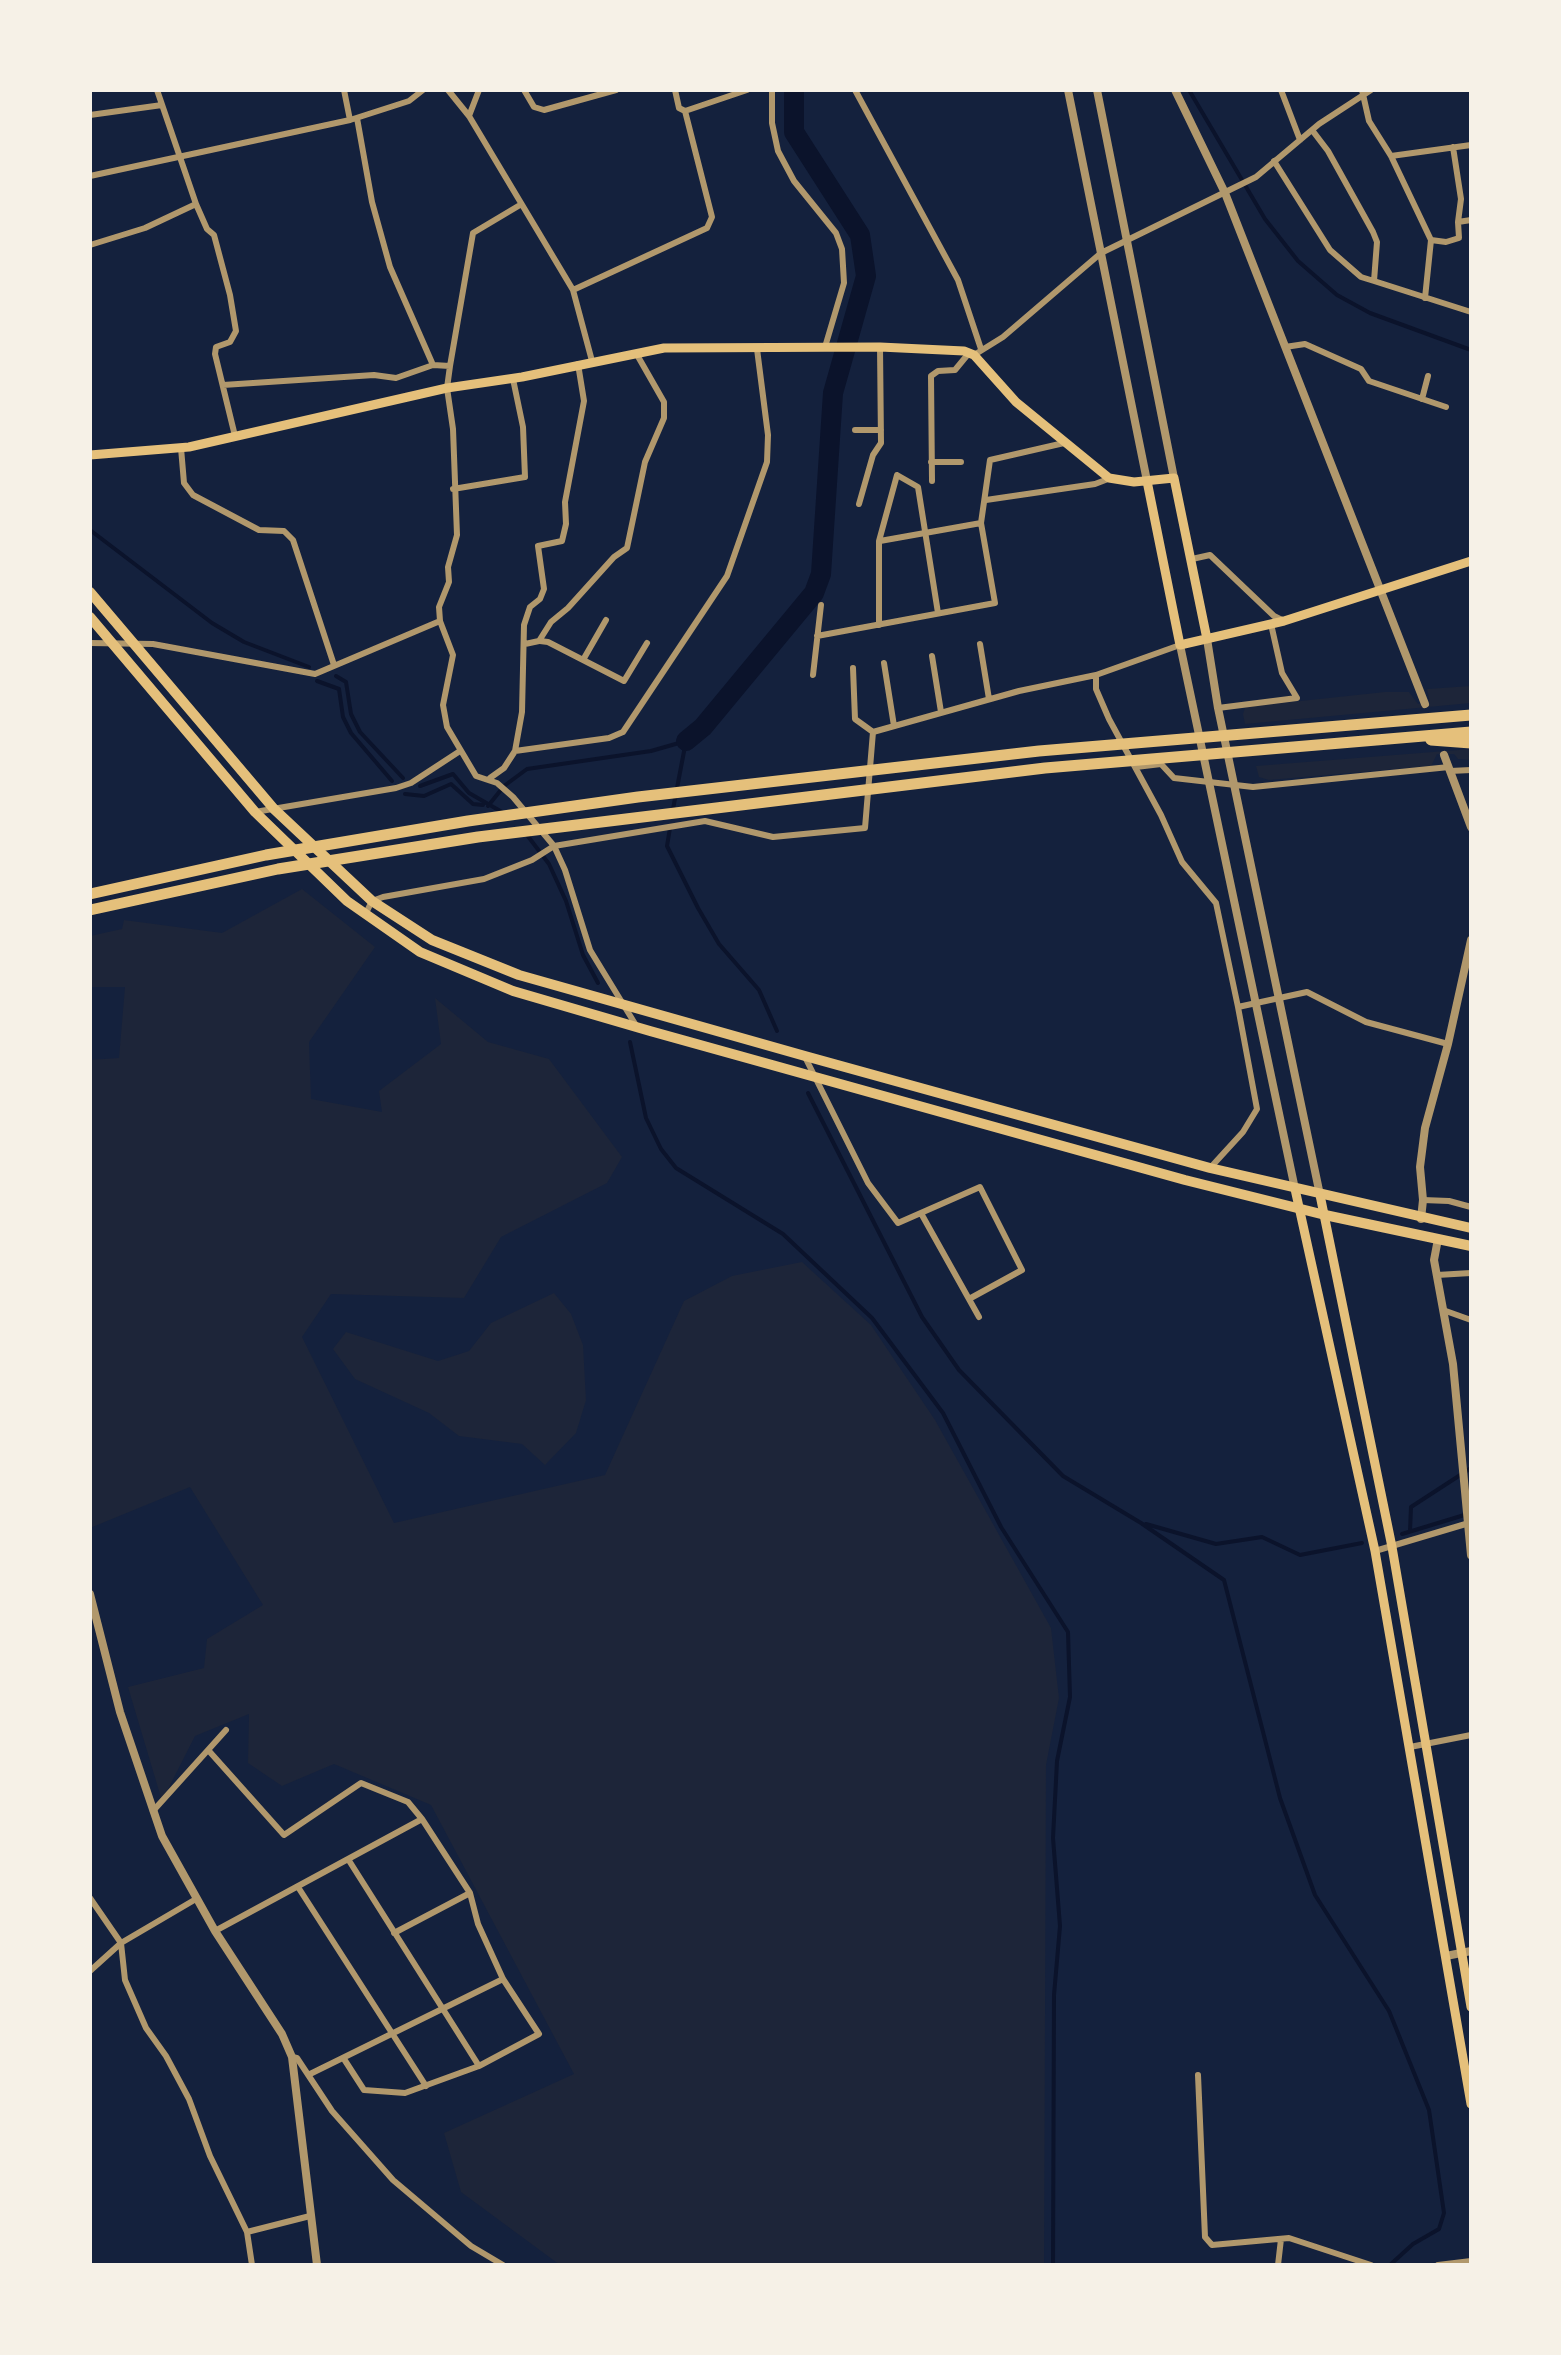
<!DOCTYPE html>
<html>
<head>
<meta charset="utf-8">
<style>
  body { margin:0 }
  #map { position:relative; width:1561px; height:2355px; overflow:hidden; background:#14213d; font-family:"IBM Plex Sans",sans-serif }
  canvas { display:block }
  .frame { position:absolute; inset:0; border:92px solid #f6f1e7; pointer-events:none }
</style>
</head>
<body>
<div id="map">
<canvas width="1561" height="2355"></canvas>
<div class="frame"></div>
</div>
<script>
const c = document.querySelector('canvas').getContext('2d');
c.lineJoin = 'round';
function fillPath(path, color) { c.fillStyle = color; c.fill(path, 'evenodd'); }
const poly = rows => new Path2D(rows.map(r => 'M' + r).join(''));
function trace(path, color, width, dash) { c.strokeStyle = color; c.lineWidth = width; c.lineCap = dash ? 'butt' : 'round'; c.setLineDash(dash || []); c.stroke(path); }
fillPath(poly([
  [1471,686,1471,703,1245,724,1243,714,1245,708,1254,706,1385,692,1409,692,1418,704,1430,703,1427,689],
  [1471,749,1471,760,1458,759,1454,754,1437,754,1431,766,1269,780,1259,777,1256,766],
  [302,889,375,947,309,1042,311,1099,382,1112,379,1091,441,1044,435,998,488,1042,549,1059,622,1157,607,1183,501,1237,464,1298,331,1294,302,1337,394,1523,605,1475,684,1301,732,1276,802,1262,871,1325,935,1420,1051,1628,1059,1698,1046,1765,1044,2265,560,2265,461,2192,444,2133,574,2074,431,1805,334,1764,282,1786,248,1763,249,1714,195,1736,162,1801,128,1687,204,1668,207,1639,263,1605,190,1487,90,1528,90,1060,119,1058,125,987,90,987,90,936,122,929,124,920,222,933],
  [554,1293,571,1314,583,1345,586,1400,576,1433,545,1465,522,1444,459,1436,429,1413,355,1379,333,1349,346,1332,438,1361,469,1351,491,1323]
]), '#1d2539');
trace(poly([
  [1189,90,1265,219,1298,261,1337,295,1370,313,1471,350],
  [90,530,212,623,244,642,309,667],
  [336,676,346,682,351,714,360,732,403,778],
  [317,681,339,689,343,717,351,733,392,781],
  [420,786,453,774,469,793,502,812],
  [405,794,424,796,451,784,473,804,483,805],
  [488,806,504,786,527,769,651,751,686,741,673,809],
  [670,828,667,846,698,908,719,944,759,990,777,1031],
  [527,835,549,864,566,901,583,955,598,983],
  [630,1042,646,1118,661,1149,676,1168,783,1234,872,1318,943,1413,1001,1527,1068,1632,1070,1697,1057,1761,1053,1838,1060,1926,1054,1995,1053,2265],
  [808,1093,922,1317,959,1370,1063,1476,1141,1523,1224,1580,1280,1798,1315,1895,1389,2011,1429,2110,1444,2213,1439,2229,1413,2244,1390,2265],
  [1146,1524,1216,1544,1262,1537,1300,1555,1362,1543],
  [1410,1531,1411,1507,1471,1468],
  [1402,1534,1471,1513]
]), '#0b132b', 4);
trace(poly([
  [686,741,703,727,814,593,821,574,833,393,866,276,860,235,794,132,794,90]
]), '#0b132b', 20);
trace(poly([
  [157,90,196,204,207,229,214,235,230,295,236,331,230,342,216,347,215,354,235,436],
  [344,90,350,120],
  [448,90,469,116,573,290,592,361],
  [524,90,534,107,544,110,616,90],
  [675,90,679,108,685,111],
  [772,90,772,123,778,151,794,181,836,233,842,249,844,283,825,347],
  [855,90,958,280,981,349],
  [1281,90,1300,140],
  [1362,90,1369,121,1391,156,1431,240],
  [90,115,162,105],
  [469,116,479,90],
  [357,118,372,202,390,267,433,365],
  [1453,147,1461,199,1458,222,1471,220],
  [1391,156,1471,145],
  [1274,161,1330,250,1361,277,1374,281,1377,242,1373,232,1328,151,1312,130],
  [90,176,350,120,409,101,423,90],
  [520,205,473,233,450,366,447,388,453,429,457,535,448,567,449,582,439,607,440,621,453,655,443,705,447,727,476,776,497,783,513,797,554,846,565,870,590,950,637,1027],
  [90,245,145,228,196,204],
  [1374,281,1471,312],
  [573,290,707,228,712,217,685,111,747,90],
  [1425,298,1431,240,1446,242,1459,238,1458,222],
  [1285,347,1305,344,1361,369,1369,381,1446,407],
  [974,355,1003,337,1101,253,1256,177,1319,124,1371,90],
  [223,385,374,375,396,378,433,365,450,366],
  [1422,399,1428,376],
  [855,430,881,430],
  [181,448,184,483,193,495,259,530,284,531,293,540,334,665],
  [931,462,961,462],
  [932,481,931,376,938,371,955,370,969,353],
  [453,489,525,477,523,427,513,379],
  [986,500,1095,484,1108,479],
  [859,504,873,455,881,443,880,347],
  [880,541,981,523,990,460,1064,443],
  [1192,559,1210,555,1274,616,1284,621],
  [879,625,879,541,897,475,918,487,938,613],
  [817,636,995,603,981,523],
  [540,641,548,642,624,681,647,643],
  [90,643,153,644,315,674,440,621],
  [525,644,539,641,551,622,568,608,614,557,627,548,645,462,664,418,664,402,636,353],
  [980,644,989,699],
  [932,656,941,712],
  [583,660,606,620],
  [884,663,894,726],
  [853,668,855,719,873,732],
  [813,675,821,605],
  [1096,675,1096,689,1109,719,1161,815,1182,862,1216,903,1238,1007,1307,992,1366,1022,1448,1044],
  [1218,708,1297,698,1282,673,1271,624],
  [515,751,609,738,623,732,727,576,767,462,768,435,757,349],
  [1136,767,1161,764,1174,778,1253,787,1449,767],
  [1450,771,1471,770],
  [490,778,504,768,515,751,522,712,524,625,530,607,540,599,544,589,538,546,562,541,566,524,565,502,584,401,578,364],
  [255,812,396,788,411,783,460,751],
  [365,915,372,901,383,897,484,879,532,860,554,846,705,821,773,837,865,828,873,732,1019,691,1096,675,1180,645],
  [805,1057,868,1183,898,1223,980,1187,1022,1270,969,1299],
  [1211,1167,1243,1132,1257,1109,1238,1007],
  [1423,1200,1449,1201,1471,1207],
  [922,1215,979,1317],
  [1437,1275,1471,1273],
  [1443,1310,1471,1320],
  [1375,1551,1469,1523],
  [1410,1747,1471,1735],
  [209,1751,284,1835,361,1783,408,1802,422,1819],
  [153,1811,226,1730],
  [348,1859,479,2066],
  [298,1887,426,2086],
  [90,1898,121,1943,125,1980,146,2028,166,2056,189,2099,210,2156,247,2232,252,2265],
  [215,1931,422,1819,470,1893,478,1924,503,1979,539,2034,479,2066,405,2093,364,2090,344,2059],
  [394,1933,470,1893],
  [90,1971,121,1943,196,1899],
  [292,2057,297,2058,332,2111,393,2180,471,2246,503,2265],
  [308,2075,503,1979],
  [1198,2075,1205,2237,1212,2245,1289,2238,1371,2265],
  [247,2232,310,2216],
  [1278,2265,1281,2239],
  [1438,2265,1471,2261]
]), '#b1986c', 6);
trace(poly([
  [1068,90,1147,481],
  [1097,90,1174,478],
  [1175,90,1225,193,1425,704],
  [1207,639,1218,708,1320,1195],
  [1180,645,1295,1189],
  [1444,755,1471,827],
  [1421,1219,1423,1200,1420,1167,1425,1128,1448,1044,1471,940],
  [1438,1239,1434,1260,1453,1364,1471,1555],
  [90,1594,120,1712,162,1836,215,1931,282,2034,292,2057,317,2265],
  [1446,1956,1471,1951]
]), '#b1986c', 8);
trace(poly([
  [90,455,189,447,447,388,522,377,664,348,880,347,964,351,974,355,1016,402,1109,478,1134,482,1174,478,1207,639],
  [1147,481,1180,645,1284,621,1471,561],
  [1295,1189,1375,1551,1471,2104],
  [1320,1195,1392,1547,1471,2007]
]), '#e5c07b', 9);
trace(poly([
  [90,592,274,809,372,901,432,940,519,975,805,1056,1210,1168,1471,1228],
  [90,617,255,812,347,901,420,952,513,991,650,1031,1185,1180,1325,1215,1471,1246]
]), '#e5c07b', 10);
trace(poly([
  [1431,740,1471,743],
  [90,894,266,855,468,821,638,797,1039,751,1471,715],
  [90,910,278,869,478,837,1045,768,1471,732]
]), '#e5c07b', 11);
</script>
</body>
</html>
